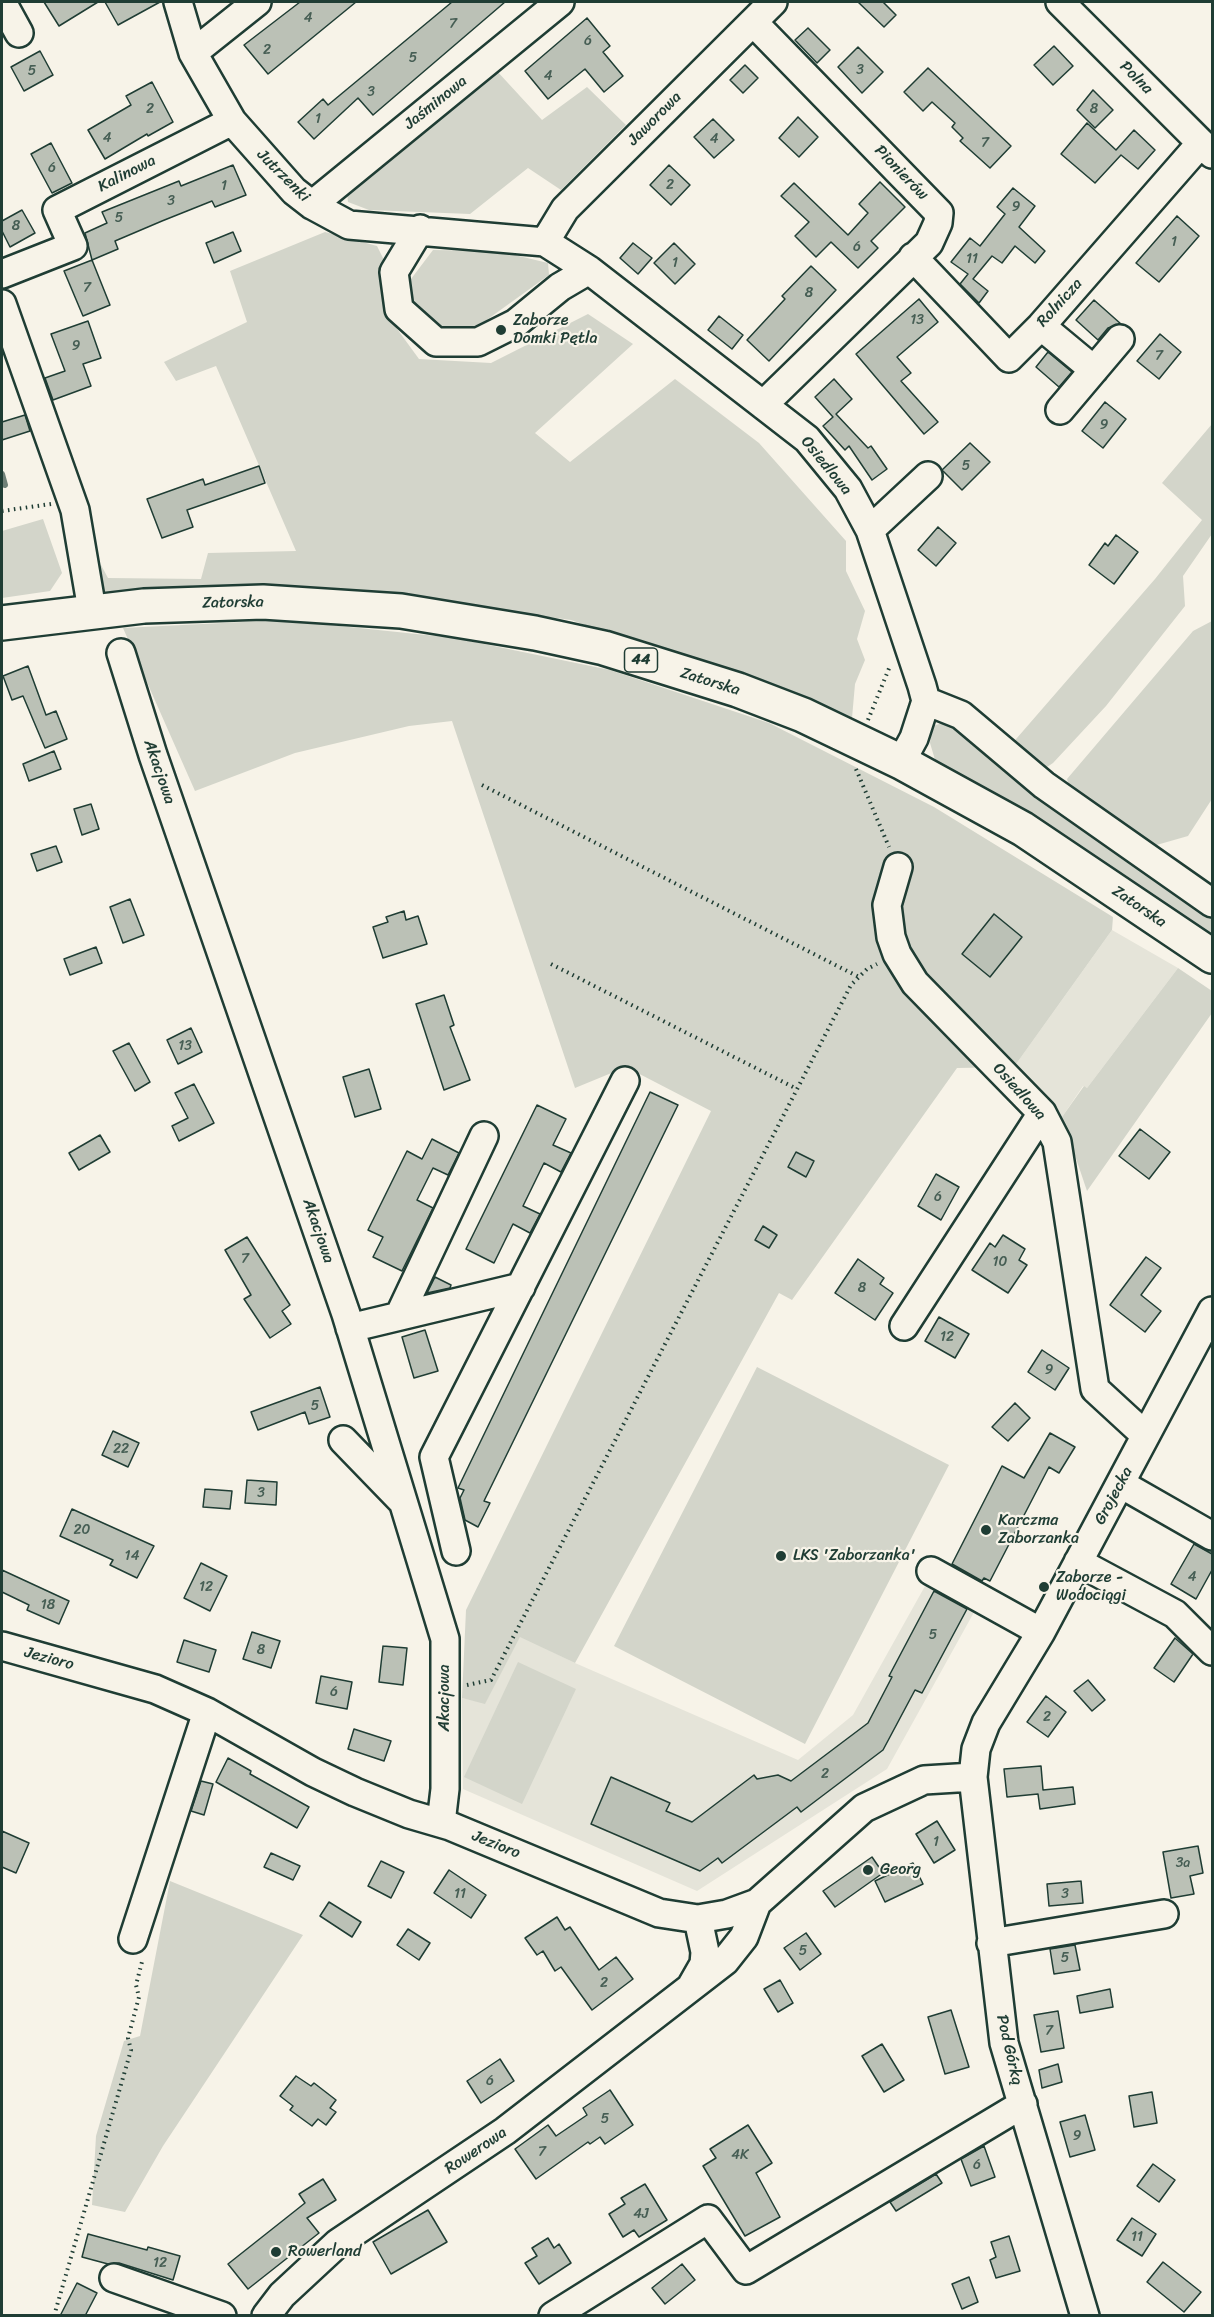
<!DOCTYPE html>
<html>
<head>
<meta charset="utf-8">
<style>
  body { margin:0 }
  #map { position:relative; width:1214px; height:2317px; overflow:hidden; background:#f7f3e8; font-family:Sriracha,sans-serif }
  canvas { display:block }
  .frame { position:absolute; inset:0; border:3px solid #1f3d34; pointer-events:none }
</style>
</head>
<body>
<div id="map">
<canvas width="1214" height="2317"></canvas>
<div class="frame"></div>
</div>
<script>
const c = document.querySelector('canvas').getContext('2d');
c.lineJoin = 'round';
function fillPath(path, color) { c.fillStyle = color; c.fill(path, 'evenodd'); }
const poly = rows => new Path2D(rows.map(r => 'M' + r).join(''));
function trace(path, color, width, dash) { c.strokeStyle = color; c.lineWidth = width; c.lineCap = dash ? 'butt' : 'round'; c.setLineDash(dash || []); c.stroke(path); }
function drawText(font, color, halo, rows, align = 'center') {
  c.font = font + ' Sriracha,sans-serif'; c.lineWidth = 4.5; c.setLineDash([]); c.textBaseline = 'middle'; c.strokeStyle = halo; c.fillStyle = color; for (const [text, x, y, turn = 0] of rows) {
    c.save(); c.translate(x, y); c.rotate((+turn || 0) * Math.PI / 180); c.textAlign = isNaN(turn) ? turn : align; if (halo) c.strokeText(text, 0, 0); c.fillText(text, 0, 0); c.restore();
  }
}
fillPath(poly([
  [1112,930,1178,968,1087,1088,1083,1086,1062,1117,1014,1067],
  [939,1561,988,1587,887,1769,697,1891,463,1789,462,1698,485,1703,520,1636,575,1663,798,1760,853,1715]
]), '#e5e4d9');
fillPath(poly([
  [496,70,542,120,587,87,626,125,561,190,528,168,470,214,369,210,348,202,347,193],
  [325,232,377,246,384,260,384,311,419,359,491,363,588,314,633,344,535,433,570,462,675,379,759,443,846,541,846,571,865,611,857,639,865,660,855,684,852,718,571,620,335,588,201,585,104,593,96,569,101,565,108,578,201,579,208,553,296,551,216,366,176,381,164,362,247,322,230,271],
  [433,250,498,251,548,263,549,275,481,324,450,332,424,326,409,311,411,279],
  [1212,424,1212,534,1183,576,1185,606,1106,706,1053,763,1044,769,1010,746,1155,579,1202,520,1162,483],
  [43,519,62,573,50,591,2,598,2,531],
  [282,620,455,638,610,670,769,723,934,807,1113,917,1112,930,1014,1067,957,1068,792,1300,779,1293,575,1663,520,1637,485,1704,462,1698,466,1610,711,1111,626,1067,575,1088,452,721,409,726,295,753,195,791,123,628],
  [1212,621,1212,799,1188,836,1153,846,1071,792,1067,779,1193,631],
  [950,721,1212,911,1212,938,1039,822,936,763,930,743,932,726],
  [1178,968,1212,991,1212,1013,1087,1191,1062,1117,1084,1086,1087,1088],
  [757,1367,949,1465,805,1744,614,1646],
  [518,1662,576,1689,522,1804,464,1777],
  [170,1881,303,1935,163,2146,125,2212,92,2205,96,2136,124,2041,140,2036]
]), '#d3d5ca');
trace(poly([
  [2,474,5,485]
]), '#6f8077', 6);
const building = poly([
  [44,2,98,2,59,26,44,2],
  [105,2,160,2,118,25,105,2],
  [300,2,356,2,268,74,244,45,300,2],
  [452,2,505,2,373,115,358,98,314,139,298,122,323,99,328,105,452,2],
  [858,2,883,2,896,15,884,27,858,2],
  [587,18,610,46,603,52,623,76,604,92,585,69,548,99,525,71,587,18],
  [808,28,830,50,817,63,795,40,808,28],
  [1054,46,1073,66,1053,85,1034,65,1054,46],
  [858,47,883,72,862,93,838,67,858,47],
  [40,51,53,75,24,91,11,67,40,51],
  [745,65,758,78,743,93,730,80,745,65],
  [928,68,1011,146,990,168,960,141,963,138,952,127,955,123,932,102,923,111,904,92,928,68],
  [152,82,173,122,148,136,147,134,105,159,88,130,131,105,126,96,152,82],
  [1093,90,1113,110,1095,128,1077,110,1093,90],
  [798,117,818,137,799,157,779,138,798,117],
  [713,119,734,140,714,158,694,137,713,119],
  [1087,123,1116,150,1134,130,1155,150,1138,169,1121,155,1095,183,1061,154,1087,123],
  [51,143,72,183,52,193,31,154,51,143],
  [233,165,246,195,215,207,212,201,162,221,115,241,118,249,92,260,85,233,107,223,102,212,179,181,181,186,233,165],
  [669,165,690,185,671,205,650,185,669,165],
  [880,182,905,207,871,241,878,248,858,268,831,242,816,257,795,236,809,222,781,196,794,183,848,235,868,213,859,204,880,182],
  [1013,188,1035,206,1019,227,1045,251,1035,263,1015,246,1002,263,992,256,973,279,988,291,979,303,960,284,968,274,951,262,970,238,980,246,1005,214,997,207,1013,188],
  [22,210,35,233,10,247,2,231,2,221,22,210],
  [1177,216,1199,236,1159,282,1136,263,1177,216],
  [233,232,241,251,214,263,206,243,233,232],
  [633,243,652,258,638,274,620,258,633,243],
  [674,243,695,264,675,284,654,263,674,243],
  [92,260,110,305,83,316,64,271,92,260],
  [811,266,836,290,769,361,747,340,785,299,782,296,811,266],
  [919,299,938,322,897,357,911,373,901,381,938,422,924,434,856,354,919,299],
  [1094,300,1121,324,1108,328,1098,340,1076,320,1094,300],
  [719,316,743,335,732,349,708,330,719,316],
  [88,321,101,358,83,364,91,386,53,400,45,378,65,371,51,334,88,321],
  [1160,334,1181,352,1159,379,1137,361,1160,334],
  [1048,352,1072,372,1059,387,1036,367,1048,352],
  [834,379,852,399,836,414,868,448,871,446,887,469,872,480,849,446,845,450,823,426,833,417,815,397,834,379],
  [1105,402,1126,419,1103,448,1082,431,1105,402],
  [25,415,30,431,2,440,2,422,25,415],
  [970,443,990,462,962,490,942,470,970,443],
  [259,466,265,483,187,510,193,527,162,538,147,499,203,479,205,485,259,466],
  [938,527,956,543,936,566,918,550,938,527],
  [1116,535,1138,552,1114,584,1089,565,1105,543,1108,546,1116,535],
  [28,666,46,715,56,711,67,739,45,748,23,696,12,700,3,676,28,666],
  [54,751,61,769,29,781,23,764,54,751],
  [91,804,99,829,82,835,74,809,91,804],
  [56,846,62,862,37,871,31,854,56,846],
  [130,899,144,935,123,943,110,907,130,899],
  [404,911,406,920,418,916,427,944,383,958,373,927,388,922,386,917,404,911],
  [994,914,1022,937,990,977,962,954,994,914],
  [96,947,102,963,70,975,64,959,96,947],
  [444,995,454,1025,450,1027,470,1080,444,1090,416,1004,444,995],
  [191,1028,202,1052,178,1064,167,1040,191,1028],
  [129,1043,150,1082,135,1091,113,1051,129,1043],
  [369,1069,381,1109,355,1117,343,1077,369,1069],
  [194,1084,214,1123,179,1141,172,1126,188,1118,175,1093,194,1084],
  [650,1092,678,1105,484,1501,490,1503,478,1527,465,1520,460,1498,464,1490,458,1488,650,1092],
  [537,1105,566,1119,553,1145,571,1153,561,1172,544,1163,523,1206,540,1214,530,1233,513,1224,494,1263,466,1249,537,1105],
  [1140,1129,1170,1152,1149,1179,1119,1156,1140,1129],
  [100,1135,110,1152,79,1170,69,1153,100,1135],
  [432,1139,459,1153,448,1175,433,1168,417,1200,433,1208,402,1271,373,1257,383,1237,368,1230,407,1151,422,1159,432,1139],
  [796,1152,814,1161,806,1177,788,1167,796,1152],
  [936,1174,959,1187,941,1220,918,1206,936,1174],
  [763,1226,777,1235,769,1248,755,1240,763,1226],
  [1003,1235,1025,1249,1019,1260,1027,1265,1008,1293,972,1270,990,1243,995,1247,1003,1235],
  [247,1237,290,1305,282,1311,291,1324,270,1338,244,1299,251,1295,225,1250,247,1237],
  [1146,1257,1161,1268,1141,1295,1161,1311,1145,1332,1110,1305,1146,1257],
  [858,1259,884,1278,880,1284,893,1293,875,1320,835,1293,858,1259],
  [435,1277,451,1285,450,1288,427,1293,435,1277],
  [939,1317,969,1334,955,1358,925,1341,939,1317],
  [425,1330,438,1371,414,1378,402,1337,425,1330],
  [1042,1350,1069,1368,1055,1390,1028,1372,1042,1350],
  [320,1387,330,1417,309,1424,305,1412,258,1430,251,1412,320,1387],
  [1015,1403,1030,1418,1008,1441,992,1427,1015,1403],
  [113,1431,139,1443,128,1467,102,1455,113,1431],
  [1050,1433,1075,1447,1059,1473,1049,1467,990,1581,984,1578,982,1581,952,1564,1002,1466,1024,1478,1050,1433],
  [247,1480,277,1482,276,1505,245,1503,247,1480],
  [205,1489,232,1491,230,1509,203,1507,205,1489],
  [72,1509,154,1546,137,1578,110,1565,113,1560,60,1536,72,1509],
  [1194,1544,1212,1554,1212,1570,1196,1599,1171,1584,1194,1544],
  [201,1563,227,1576,210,1611,184,1598,201,1563],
  [2,1570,69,1601,59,1624,27,1610,29,1605,2,1592,2,1570],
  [934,1591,967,1609,922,1693,915,1690,883,1750,801,1812,797,1807,722,1863,718,1858,700,1871,591,1824,611,1777,670,1803,666,1811,692,1822,754,1775,757,1779,778,1775,791,1781,868,1723,892,1677,889,1676,934,1591],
  [252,1632,280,1641,271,1668,243,1659,252,1632],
  [1175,1638,1193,1654,1174,1682,1154,1668,1175,1638],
  [184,1640,216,1650,209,1672,177,1662,184,1640],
  [383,1646,407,1648,403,1685,379,1682,383,1646],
  [321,1676,352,1682,347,1709,316,1703,321,1676],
  [1088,1680,1105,1700,1092,1711,1074,1691,1088,1680],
  [1046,1696,1066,1712,1048,1737,1027,1722,1046,1696],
  [354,1729,391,1741,384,1761,348,1749,354,1729],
  [228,1758,251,1771,250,1774,309,1807,297,1828,216,1782,228,1758],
  [1041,1766,1043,1790,1073,1787,1075,1804,1040,1809,1038,1794,1007,1797,1004,1769,1041,1766],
  [201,1781,213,1784,204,1815,191,1811,201,1781],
  [937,1821,955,1850,934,1863,916,1834,937,1821],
  [2,1831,29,1843,16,1873,2,1867,2,1831],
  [1198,1846,1203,1873,1190,1876,1194,1894,1171,1898,1163,1852,1198,1846],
  [271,1853,300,1866,293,1880,264,1867,271,1853],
  [872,1857,883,1873,835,1907,823,1891,872,1857],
  [381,1861,404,1872,391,1898,368,1886,381,1861],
  [913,1863,923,1884,885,1902,875,1881,913,1863],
  [449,1870,486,1895,471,1918,434,1893,449,1870],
  [1081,1881,1083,1903,1049,1906,1047,1884,1081,1881],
  [329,1902,361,1922,352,1937,320,1916,329,1902],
  [557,1917,565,1930,570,1927,599,1970,616,1957,633,1979,592,2010,561,1967,555,1971,543,1951,537,1955,525,1938,557,1917],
  [408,1929,430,1943,419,1960,397,1945,408,1929],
  [806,1933,821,1954,800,1970,784,1948,806,1933],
  [1075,1945,1080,1970,1054,1974,1050,1949,1075,1945],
  [780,1980,793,2003,778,2012,764,1989,780,1980],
  [1110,1989,1113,2007,1080,2013,1077,1996,1110,1989],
  [951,2010,969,2067,945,2074,928,2017,951,2010],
  [1058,2011,1064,2048,1041,2052,1034,2015,1058,2011],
  [882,2044,904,2080,884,2092,862,2056,882,2044],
  [500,2059,514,2081,481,2103,467,2081,500,2059],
  [1058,2064,1062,2082,1042,2088,1039,2070,1058,2064],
  [296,2076,311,2086,314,2083,336,2100,330,2108,336,2112,326,2125,318,2119,312,2126,290,2110,293,2106,280,2096,296,2076],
  [610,2090,633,2125,605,2144,600,2137,590,2144,588,2142,536,2179,515,2149,548,2125,556,2136,587,2115,583,2108,610,2090],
  [1152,2092,1157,2123,1134,2127,1129,2096,1152,2092],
  [1085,2115,1095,2150,1070,2157,1060,2122,1085,2115],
  [748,2125,772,2163,756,2173,780,2217,745,2236,703,2166,716,2158,710,2149,748,2125],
  [984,2146,995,2177,971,2186,961,2159,984,2146],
  [1153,2164,1175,2180,1159,2202,1137,2186,1153,2164],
  [936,2174,942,2183,896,2211,890,2202,936,2174],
  [323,2179,336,2200,307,2218,319,2233,248,2289,228,2264,305,2203,299,2194,323,2179],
  [645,2184,667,2220,639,2237,634,2230,623,2237,609,2214,625,2204,621,2198,645,2184],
  [428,2210,447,2242,391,2274,373,2242,428,2210],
  [1132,2218,1156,2234,1142,2256,1117,2240,1132,2218],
  [88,2234,147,2250,148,2247,180,2256,173,2280,119,2263,108,2264,82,2257,88,2234],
  [1009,2236,1020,2271,996,2278,990,2260,996,2257,991,2242,1009,2236],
  [548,2238,554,2248,559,2244,571,2263,539,2284,525,2263,537,2256,532,2248,548,2238],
  [1163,2262,1201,2292,1184,2312,1147,2282,1163,2262],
  [682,2264,695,2280,665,2304,652,2288,682,2264],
  [969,2277,978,2302,962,2309,952,2284,969,2277],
  [77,2283,97,2293,85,2316,60,2316,77,2283]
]);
fillPath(building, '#bbc1b6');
trace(building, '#1f3d34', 1.5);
const minor = poly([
  [2,2,19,33],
  [178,2,193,53,232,121,294,191,312,205,349,225,545,242,589,270,807,439,848,489,870,530,922,686,926,701,914,738,901,762],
  [1060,2,1212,154],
  [753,22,939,213,938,223,929,243,763,405],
  [193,53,257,2],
  [312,205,560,2],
  [420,229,394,272,399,309,436,342,478,342,516,323,560,287,589,270],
  [545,242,565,209,773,2],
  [913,257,1009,358,1041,326,1201,143],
  [2,274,73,246,57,210,232,121],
  [2,304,75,510,92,610],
  [1041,326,1094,370],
  [1060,410,1120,339],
  [870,530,928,476],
  [121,653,153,755,346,1314,445,1639,445,1789,441,1823],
  [926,701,961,715,1044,785,1212,903],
  [898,867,887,905,891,937,897,954,915,983,1042,1113,1057,1142,1095,1389,1145,1435],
  [399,1316,484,1136],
  [904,1326,1042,1113],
  [350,1328,521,1287],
  [343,1440,403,1502],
  [1121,1484,1212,1536],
  [456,1551,434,1457,625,1081],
  [1078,1562,1175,1614,1212,1651],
  [931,1571,1041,1632],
  [2,1646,155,1689,207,1712,313,1772,355,1792,409,1814,450,1826,659,1913,698,1919,727,1914,757,1903,864,1808,924,1780,973,1777],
  [133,1939,207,1712],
  [991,1943,1164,1914],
  [692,1985,704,1964,705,1952,698,1919],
  [114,2278,222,2316],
  [266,2316,282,2295,338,2243,505,2131,725,1961,744,1937,757,1903],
  [553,2316,708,2219,746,2270,1023,2104],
  [1085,2316,1004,2043,973,1777,976,1749,986,1723,1041,1632,1212,1311]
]);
const major = poly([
  [2,623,144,606,263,602,401,611,535,633,604,648,738,690,803,715,901,762,1023,829,1212,956]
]);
trace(minor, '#1f3d34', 32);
trace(major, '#1f3d34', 38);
trace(poly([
  [2,511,51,504],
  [868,720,890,666],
  [856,769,889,847],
  [482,785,859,977],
  [551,964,797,1089],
  [467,1685,491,1680,851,985,867,969,877,964],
  [54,2316,131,2050,128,2038,139,1997,136,1985,143,1958]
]), '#1f3d34', 4, [1.5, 4.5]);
trace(minor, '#f7f3e8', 27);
trace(major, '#f7f3e8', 33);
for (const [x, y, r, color] of [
  [501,330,6,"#1f3d34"],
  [986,1530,6,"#1f3d34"],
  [781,1556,6,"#1f3d34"],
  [1044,1587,6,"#1f3d34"],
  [868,1870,6,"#1f3d34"],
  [276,2252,6,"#1f3d34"]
]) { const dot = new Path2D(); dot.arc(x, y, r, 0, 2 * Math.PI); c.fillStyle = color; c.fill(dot); trace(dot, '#f7f3e8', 2); }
drawText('14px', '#465e54', null, [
  ["4",308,18],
  ["7",453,24],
  ["6",588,41],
  ["2",267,50],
  ["5",413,58],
  ["3",860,70],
  ["5",32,71],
  ["4",548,76],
  ["3",371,92],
  ["2",150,109],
  ["8",1094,109],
  ["1",318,119],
  ["4",107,138],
  ["4",714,139],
  ["7",985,143],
  ["6",52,168],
  ["2",670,185],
  ["1",224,186],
  ["3",171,201],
  ["9",1016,207],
  ["5",119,218],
  ["8",16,226],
  ["1",1174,242],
  ["6",857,247],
  ["11",972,259],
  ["1",675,263],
  ["7",87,288],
  ["8",809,293],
  ["13",917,320],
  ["9",76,346],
  ["7",1159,356],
  ["9",1104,425],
  ["5",966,466],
  ["13",185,1046],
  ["6",938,1197],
  ["7",245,1259],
  ["10",1000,1262],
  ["8",862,1288],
  ["12",947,1337],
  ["9",1049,1370],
  ["5",315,1406],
  ["22",121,1449],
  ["3",261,1493],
  ["20",82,1530],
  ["14",132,1556],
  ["4",1192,1577],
  ["12",206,1587],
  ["18",48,1605],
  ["5",933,1635],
  ["8",261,1650],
  ["6",334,1692],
  ["2",1047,1717],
  ["2",825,1774],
  ["1",936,1842],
  ["3a",1183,1863],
  ["11",460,1894],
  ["3",1065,1894],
  ["5",803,1951],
  ["5",1065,1958],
  ["2",604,1983],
  ["7",1049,2031],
  ["6",490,2081],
  ["5",605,2119],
  ["9",1077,2136],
  ["7",542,2152],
  ["4K",740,2155],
  ["6",977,2165],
  ["4J",641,2214],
  ["11",1137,2237],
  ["12",160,2263]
]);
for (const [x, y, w] of [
  [641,660,33]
]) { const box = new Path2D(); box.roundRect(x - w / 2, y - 12, w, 24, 4.5); c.fillStyle = '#f7f3e8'; c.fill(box); trace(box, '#1f3d34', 1.5); }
drawText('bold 15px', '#1f3d34', null, [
  ["44",641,660]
]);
drawText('16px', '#1f3d34', '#f7f3e8', [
  ["Polna",1136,78,45],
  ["Jaśminowa",436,103,-39],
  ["Jaworowa",655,119,-45],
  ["Pionierów",901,173,46],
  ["Kalinowa",127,174,-27],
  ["Jutrzenki",283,176,45],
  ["Rolnicza",1060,303,-48],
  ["Osiedlowa",826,466,51],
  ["Zatorska",233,603,-1],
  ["Zatorska",710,682,17],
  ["Akacjowa",159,772,71],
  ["Zatorska",1139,907,34],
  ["Osiedlowa",1019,1092,48],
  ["Akacjowa",318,1231,71],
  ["Grojecka",1114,1496,-62],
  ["Jezioro",49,1659,15],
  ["Akacjowa",445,1698,-90],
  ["Jezioro",496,1845,22],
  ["Pod Górką",1009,2050,77],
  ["Rowerowa",476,2151,-34]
]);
drawText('16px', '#1f3d34', '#f7f3e8', [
  ["Zaborze",513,321],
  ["Domki Pętla",513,339],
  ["Karczma",998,1521],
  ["Zaborzanka",998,1539],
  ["LKS 'Zaborzanka'",793,1556],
  ["Zaborze -",1056,1578],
  ["Wodociągi",1056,1596],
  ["Georg",880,1870],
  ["Rowerland",288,2252]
], 'left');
</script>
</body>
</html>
